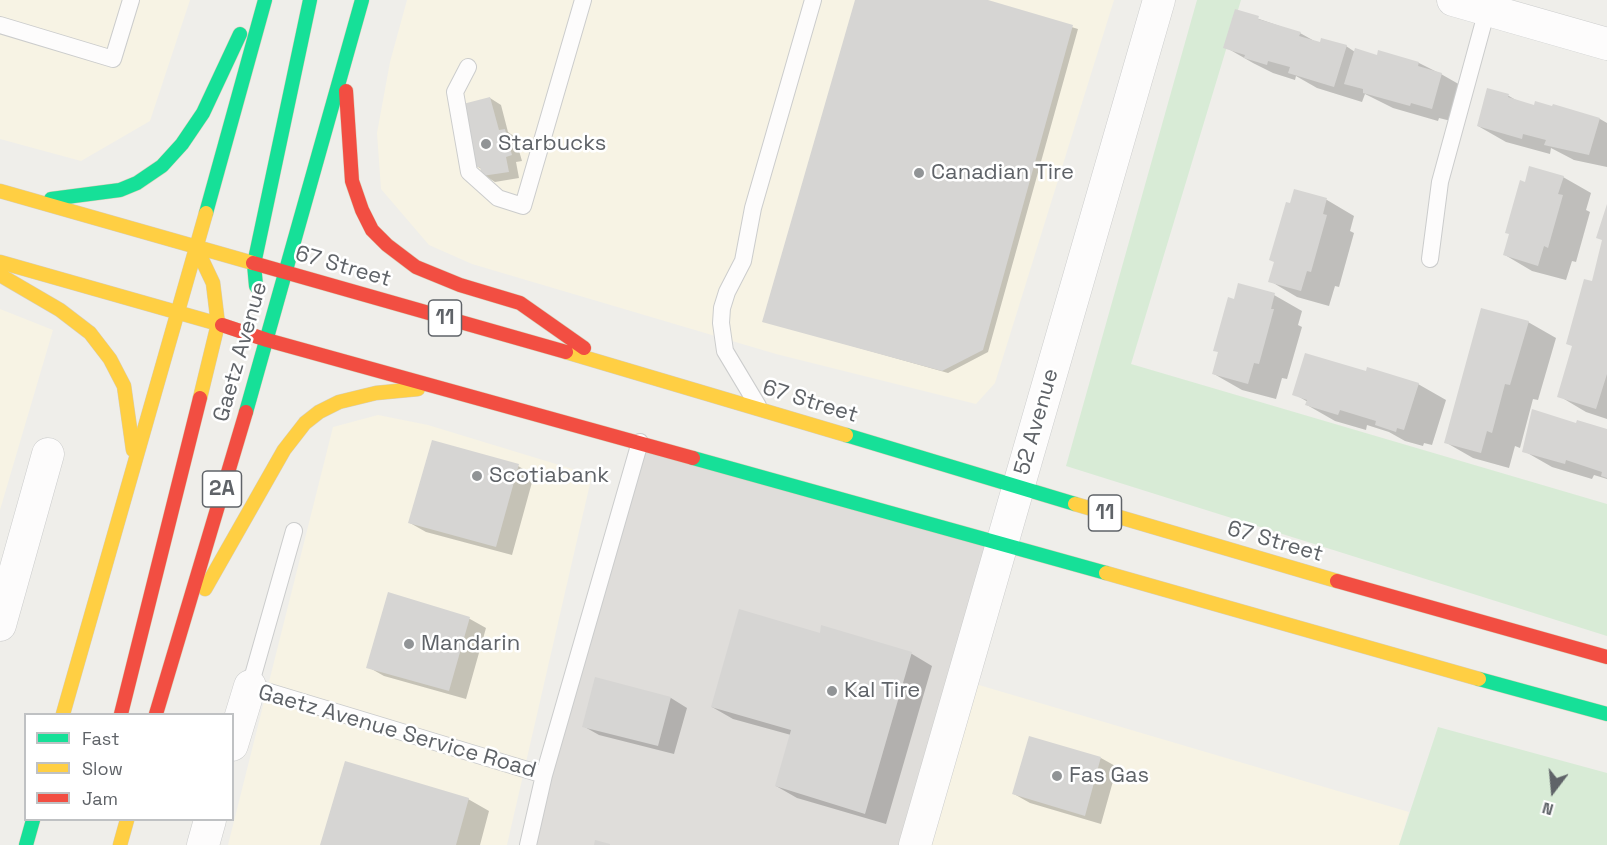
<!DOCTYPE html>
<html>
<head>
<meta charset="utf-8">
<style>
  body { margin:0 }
  #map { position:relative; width:1607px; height:845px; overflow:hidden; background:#efeeea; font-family:"Space Grotesk",sans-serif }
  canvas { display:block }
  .legend { position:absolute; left:24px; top:713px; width:210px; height:108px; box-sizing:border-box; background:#fff; border:2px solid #bfc1c3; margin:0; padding:8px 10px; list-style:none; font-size:18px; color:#5f6368 }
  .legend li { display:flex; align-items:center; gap:12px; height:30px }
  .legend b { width:30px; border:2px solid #bfc1c3 }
  .north { position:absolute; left:1523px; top:761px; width:60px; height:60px; -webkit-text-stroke:4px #fff; paint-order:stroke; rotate:196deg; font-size:16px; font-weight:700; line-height:24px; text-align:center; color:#5f6368 }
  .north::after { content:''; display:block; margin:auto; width:21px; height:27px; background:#5f6368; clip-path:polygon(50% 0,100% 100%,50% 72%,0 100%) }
</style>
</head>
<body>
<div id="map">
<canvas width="1607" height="845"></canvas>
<ul class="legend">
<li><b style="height:8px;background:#16e098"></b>Fast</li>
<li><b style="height:8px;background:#ffcf43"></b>Slow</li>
<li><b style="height:8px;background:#f24e42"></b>Jam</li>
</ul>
<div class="north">N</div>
</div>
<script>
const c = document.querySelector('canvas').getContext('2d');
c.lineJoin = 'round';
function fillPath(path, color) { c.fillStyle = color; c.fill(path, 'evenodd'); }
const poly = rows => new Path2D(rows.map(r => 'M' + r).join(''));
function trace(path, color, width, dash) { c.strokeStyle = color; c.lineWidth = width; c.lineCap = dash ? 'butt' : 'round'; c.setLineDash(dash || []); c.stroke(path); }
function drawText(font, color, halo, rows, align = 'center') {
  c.font = font + ' "Space Grotesk",sans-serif'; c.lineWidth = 5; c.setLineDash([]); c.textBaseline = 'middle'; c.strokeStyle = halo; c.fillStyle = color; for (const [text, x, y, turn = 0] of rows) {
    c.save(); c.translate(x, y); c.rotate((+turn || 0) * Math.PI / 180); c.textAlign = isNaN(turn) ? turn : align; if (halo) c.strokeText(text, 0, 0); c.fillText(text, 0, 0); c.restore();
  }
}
fillPath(poly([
  [0,0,190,0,150,121,81,161,0,139],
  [407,0,1114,0,995,383,976,404,776,354,472,264,429,245,381,189,377,133,390,62],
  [0,309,53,330,0,510],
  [378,415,428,425,592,475,507,845,228,845,333,427],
  [962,680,1409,812,1399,845,914,845]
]), '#f7f3e4');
fillPath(poly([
  [640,442,1002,543,914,845,528,845]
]), '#dfddda');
fillPath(poly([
  [1197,0,1241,0,1131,364,1607,504,1607,636,1066,466],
  [1438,727,1607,773,1607,845,1399,845]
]), '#d8ebd6');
fillPath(poly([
  [856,0,983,0,1078,29,988,352,948,373,764,321],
  [1236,11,1300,33,1318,43,1346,46,1355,52,1419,63,1441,74,1469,90,1459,123,1439,118,1438,121,1393,108,1365,94,1362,102,1317,88,1296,76,1295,80,1273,73,1253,63,1225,47],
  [1488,90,1509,96,1521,103,1535,107,1553,108,1554,106,1600,119,1607,123,1607,167,1574,160,1551,148,1550,154,1506,142,1478,126],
  [490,98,501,105,508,132,515,137,522,161,516,162,519,178,495,182,484,175,482,169,476,166],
  [1563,177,1591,193,1586,210,1590,212,1576,262,1572,261,1566,280,1532,271,1505,255],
  [1295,191,1327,200,1354,216,1350,231,1354,233,1339,287,1335,286,1329,306,1297,297,1270,281],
  [1607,207,1607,419,1586,412,1559,396,1594,283,1604,241],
  [1274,295,1302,311,1298,325,1302,327,1287,379,1282,378,1276,399,1242,390,1214,374],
  [1528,322,1556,338,1538,400,1533,399,1520,448,1515,446,1509,468,1473,458,1445,442],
  [1367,373,1418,384,1446,400,1432,445,1424,443,1423,446,1405,441,1389,432,1367,425,1366,430,1335,421,1307,405,1308,402,1294,394],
  [1577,425,1607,430,1607,479,1594,475,1592,479,1552,467,1524,451],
  [518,466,534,475,512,555,426,532,410,523],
  [389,594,470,619,486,628,466,699,384,676,368,667],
  [822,627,912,654,932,666,886,824,797,798,776,786,791,735,733,719,712,707,821,634],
  [671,698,687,708,674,754,599,735,583,726],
  [1101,758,1117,767,1101,824,1030,803,1014,794],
  [468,799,489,811,480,845,322,845]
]), '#0003');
fillPath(poly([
  [855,0,988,0,1073,25,983,350,942,371,762,322],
  [1235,9,1259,16,1258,19,1301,32,1299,36,1320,42,1321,38,1347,45,1334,87,1288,73,1290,67,1268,61,1267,65,1244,58,1245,55,1223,48],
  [1355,48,1377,55,1378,50,1419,62,1418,66,1442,73,1432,109,1411,103,1410,106,1363,93,1363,89,1344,84],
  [1487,88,1509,94,1508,97,1534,105,1535,101,1552,106,1553,104,1600,118,1589,155,1544,145,1546,140,1523,134,1522,139,1477,126],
  [490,97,499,130,505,129,512,155,506,157,509,172,482,176,480,167,475,167,463,104],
  [1529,166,1564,176,1558,194,1563,195,1548,248,1544,246,1538,266,1503,255,1509,234,1505,233,1520,180,1525,182],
  [1294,189,1327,198,1323,214,1327,215,1311,272,1307,271,1301,291,1268,282,1274,262,1269,260,1286,202,1290,203],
  [1607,204,1607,374,1596,409,1557,397,1572,346,1566,344,1584,279,1592,281,1602,240,1596,238],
  [1238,283,1275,293,1271,309,1274,309,1259,364,1254,363,1248,384,1212,374,1218,352,1213,351,1228,297,1234,299],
  [1481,308,1529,321,1510,385,1505,384,1492,433,1487,431,1481,453,1444,443],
  [1305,353,1366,371,1367,367,1419,383,1404,430,1397,428,1396,432,1375,425,1376,421,1340,410,1338,415,1305,405,1307,400,1292,395],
  [1532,409,1576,423,1577,420,1607,429,1607,478,1601,476,1602,472,1566,460,1565,464,1522,452],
  [432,440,519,464,496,547,408,523],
  [388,592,470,617,449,691,366,668],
  [739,609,820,633,821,625,912,652,865,814,775,786,791,730,711,707],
  [595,677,671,697,658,746,582,727],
  [1029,736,1101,757,1085,816,1012,794],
  [345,761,469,798,456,845,320,845],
  [595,840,610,844,610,845,594,845]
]), '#d6d5d3');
const lane = poly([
  [0,25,113,59,131,0],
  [468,67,455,92,469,172,498,198,523,206,583,0],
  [1430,259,1440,182,1487,10],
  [758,406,725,351,721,323,722,308,727,292,743,261,753,208,813,0],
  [294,531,250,686,544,775,640,442],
  [528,845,544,775]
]);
const street = poly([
  [1453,0,1607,44],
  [0,625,48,454],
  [232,745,250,686],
  [203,845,210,820],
  [915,845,1159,0]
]);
const fast = poly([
  [51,199,120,190,137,183,162,166,182,144,203,113,240,34],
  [206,213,265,0],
  [256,286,254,264,310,0],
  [246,412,362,0],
  [846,435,1075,504],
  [693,458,1106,573],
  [1479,679,1607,714],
  [26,845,33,820]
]);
const slow = poly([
  [0,191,253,263],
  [196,247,213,283,218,324,200,398],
  [0,262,222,325],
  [0,275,60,310,90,333,110,359,124,386,133,450],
  [566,352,846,435],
  [1075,504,1337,581],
  [1106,573,1479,679],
  [205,589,284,450,305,423,319,412,339,402,376,393,418,389],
  [63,714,206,213],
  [120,845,127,820]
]);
const jam = poly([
  [346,91,352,181,362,210,372,230,387,245,416,267,460,285,520,303,584,348],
  [253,263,566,352],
  [222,325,267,340,693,458],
  [1337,581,1607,657],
  [121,714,200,398],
  [156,714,246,412]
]);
trace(lane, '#cbcccc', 18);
trace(street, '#cbcccc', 33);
trace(fast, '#d7ceb8', 15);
trace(slow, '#d7ceb8', 15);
trace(jam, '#d7ceb8', 15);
trace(lane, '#fdfcfc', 16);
trace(street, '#fdfcfc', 32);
trace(fast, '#16e098', 14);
trace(slow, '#ffcf43', 14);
trace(jam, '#f24e42', 14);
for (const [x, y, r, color] of [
  [486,144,6,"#919496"],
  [919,173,6,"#919496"],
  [477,476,6,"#919496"],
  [409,644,6,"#919496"],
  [832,691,6,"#919496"],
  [1057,776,6,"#919496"]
]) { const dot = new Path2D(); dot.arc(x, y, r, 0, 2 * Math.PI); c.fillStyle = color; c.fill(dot); trace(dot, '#fff', 2); }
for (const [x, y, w] of [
  [445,318,33],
  [222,489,39],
  [1105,513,33]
]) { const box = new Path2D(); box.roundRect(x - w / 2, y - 18, w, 36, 4.5); c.fillStyle = '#fff'; c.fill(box); trace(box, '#5f6368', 1.5); }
drawText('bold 21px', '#5f6368', null, [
  ["11",445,318],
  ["2A",222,489],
  ["11",1105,513]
]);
drawText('22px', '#5f6368', '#fff', [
  ["Starbucks",498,144],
  ["Canadian Tire",931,173],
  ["Scotiabank",489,476],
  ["Mandarin",421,644],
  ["Kal Tire",844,691],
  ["Fas Gas",1069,776]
], 'left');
drawText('22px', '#5f6368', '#fff', [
  ["67 Street",343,267,16],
  ["Gaetz Avenue",241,352,-74],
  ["67 Street",810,402,17],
  ["52 Avenue",1037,422,-74],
  ["67 Street",1275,542,16],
  ["Gaetz Avenue Service Road",397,732,16]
]);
</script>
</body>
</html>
